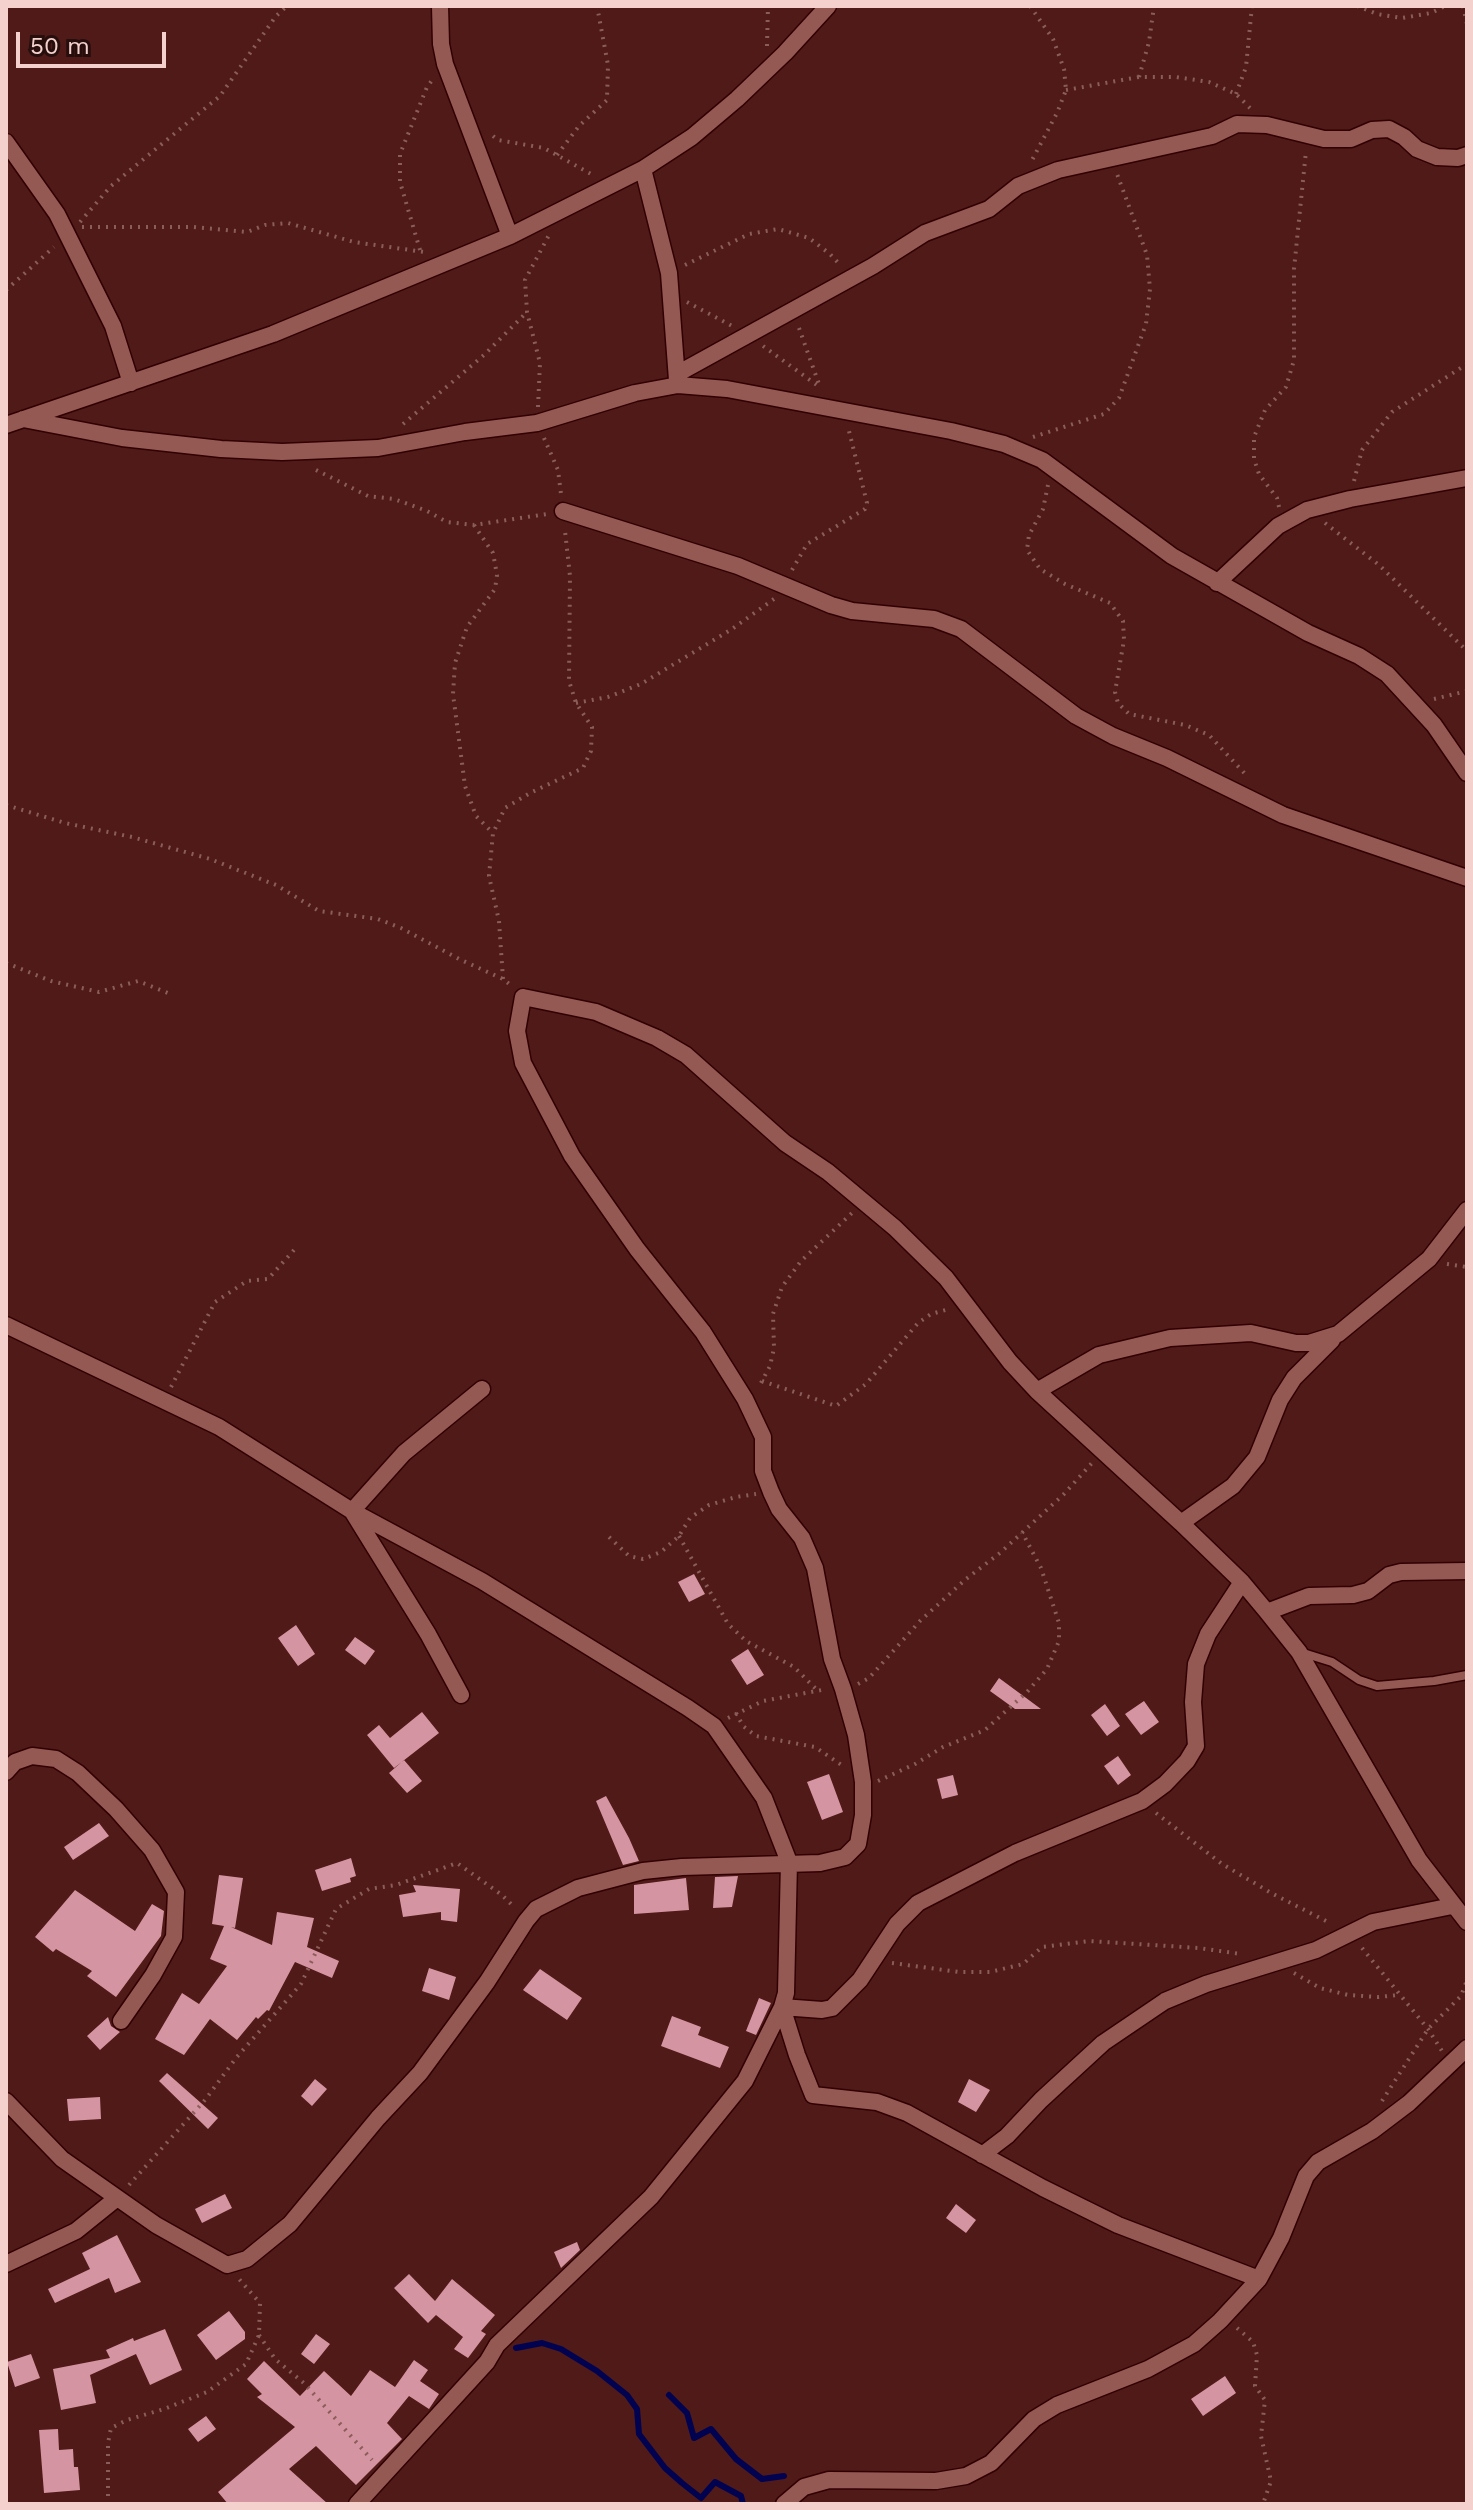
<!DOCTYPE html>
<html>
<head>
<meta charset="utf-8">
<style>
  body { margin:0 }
  #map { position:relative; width:1473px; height:2510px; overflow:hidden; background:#4f1a18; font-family:"Work Sans",sans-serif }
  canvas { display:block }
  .frame { position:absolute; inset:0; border:8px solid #f4d1cd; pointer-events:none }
  .scale { position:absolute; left:16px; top:32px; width:150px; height:36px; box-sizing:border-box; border:4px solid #f4d1cd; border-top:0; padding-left:10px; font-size:24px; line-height:28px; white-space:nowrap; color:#f4d1cd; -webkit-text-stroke:6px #260e0d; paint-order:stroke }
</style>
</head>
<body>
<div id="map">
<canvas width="1473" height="2510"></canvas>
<div class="frame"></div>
<div class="scale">50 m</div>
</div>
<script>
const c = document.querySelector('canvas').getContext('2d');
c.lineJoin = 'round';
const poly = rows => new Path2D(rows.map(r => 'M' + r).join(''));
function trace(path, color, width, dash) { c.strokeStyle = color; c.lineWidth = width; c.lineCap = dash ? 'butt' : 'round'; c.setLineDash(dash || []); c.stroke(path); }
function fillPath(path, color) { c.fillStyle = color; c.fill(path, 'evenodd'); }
trace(poly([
  [516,2348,542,2343,561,2349,597,2371,627,2395,637,2409,639,2434,665,2468,682,2483,701,2498,715,2482,741,2496,743,2504],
  [669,2395,687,2413,694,2438,711,2429,736,2459,762,2479,784,2476]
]), '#010351', 6);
fillPath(poly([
  [694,1574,705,1594,689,1602,678,1582],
  [296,1625,315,1654,298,1666,278,1638],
  [355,1637,375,1651,365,1665,345,1650],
  [748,1649,764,1675,747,1685,731,1660],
  [999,1678,1041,1709,1015,1709,990,1691],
  [1144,1701,1159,1722,1141,1735,1125,1714],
  [1105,1704,1120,1726,1107,1736,1091,1715],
  [422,1712,439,1733,394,1768,367,1735,379,1725,390,1738],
  [1118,1756,1131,1775,1118,1785,1104,1766],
  [404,1760,422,1781,407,1793,389,1773],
  [829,1774,843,1812,822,1820,807,1782],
  [953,1775,958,1795,942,1799,937,1779],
  [606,1796,629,1838,639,1861,623,1865,596,1801],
  [99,1823,109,1836,73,1860,64,1847],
  [351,1858,356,1876,350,1878,351,1882,322,1891,315,1870],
  [219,1875,243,1878,235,1928,231,1927,272,1945,277,1912,314,1918,307,1947,339,1961,332,1978,295,1962,269,2011,267,2010,258,2019,256,2017,237,2040,210,2019,184,2055,155,2039,182,1993,199,2004,227,1966,210,1959,224,1926,212,1924],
  [738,1876,732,1907,713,1908,715,1877],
  [686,1878,689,1910,634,1914,634,1885],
  [413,1885,460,1889,457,1922,441,1920,441,1912,403,1917,399,1895,416,1892],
  [75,1890,135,1931,152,1904,164,1911,161,1936,116,1997,87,1976,92,1971,56,1949,53,1952,35,1937],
  [429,1968,456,1977,449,2000,422,1991],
  [540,1969,582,1998,567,2020,523,1990],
  [759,1998,771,2003,756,2035,746,2031],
  [672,2016,701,2027,698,2035,729,2047,720,2068,661,2046],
  [108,2017,111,2026,120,2032,100,2050,87,2036],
  [167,2073,218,2118,208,2129,159,2081],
  [315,2079,327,2089,312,2106,301,2096],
  [969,2079,990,2090,976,2112,958,2102],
  [100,2097,101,2119,69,2121,67,2099],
  [225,2194,232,2208,202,2223,195,2209],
  [956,2204,976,2220,966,2233,946,2218],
  [117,2235,141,2282,115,2293,109,2278,55,2303,48,2289,90,2269,82,2253],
  [577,2242,580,2250,561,2268,554,2252],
  [409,2274,435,2301,452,2279,495,2315,481,2331,486,2334,468,2358,454,2349,463,2337,436,2315,428,2323,394,2288],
  [229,2311,245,2332,245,2339,216,2360,197,2335],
  [165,2329,182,2370,150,2385,136,2354,90,2375,96,2403,61,2410,53,2369,110,2358,106,2350,133,2338,134,2341],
  [316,2334,330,2344,314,2364,301,2354],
  [31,2354,40,2378,15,2387,7,2362],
  [414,2360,428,2370,420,2381,439,2394,429,2409,409,2396,387,2423,402,2439,356,2485,316,2446,289,2469,328,2504,228,2504,218,2492,295,2427,257,2397,262,2394,247,2379,264,2361,300,2396,324,2371,351,2396,370,2370,395,2387],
  [1225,2376,1236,2393,1203,2416,1191,2399],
  [206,2416,216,2429,198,2442,188,2429],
  [58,2429,59,2450,73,2449,74,2467,78,2467,80,2490,44,2493,39,2430]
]), '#d594a1');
const lane = poly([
  [1300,1652,1332,1662,1359,1680,1377,1686,1434,1681,1467,1675]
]);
const street = poly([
  [440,6,441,44,445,64,510,236],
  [6,142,57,214,113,326,131,383],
  [643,169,669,273,677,380],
  [677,374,873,266,925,233,989,209,1018,186,1058,170,1212,136,1237,124,1267,125,1324,139,1351,139,1372,130,1389,129,1404,137,1417,149,1437,157,1458,158,1467,155],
  [23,419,122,438,221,449,282,452,378,448,465,432,537,423,635,393,678,385,727,389,951,431,1004,444,1042,460,1172,556,1308,633,1359,656,1387,674,1434,725,1467,773],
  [6,425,273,334,510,236,643,169,692,137,737,99,785,53,828,6],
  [563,511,738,566,831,605,852,611,934,619,961,629,1076,716,1113,736,1167,758,1283,815,1467,878],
  [1217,583,1278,526,1307,510,1350,499,1467,478],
  [6,1325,219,1427,352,1511,482,1581,688,1708,714,1726,764,1798,789,1862,786,1993,782,2007,745,2081,651,2197,497,2345,487,2362,357,2504],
  [1037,1391,1099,1355,1170,1338,1251,1333,1296,1343,1309,1343,1338,1334,1429,1259,1467,1210],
  [1181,1523,1233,1486,1257,1457,1280,1400,1294,1378,1332,1340],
  [1242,1582,1208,1634,1196,1664,1193,1702,1196,1746,1187,1761,1165,1784,1142,1801,1015,1853,918,1903,897,1924,860,1980,832,2008,822,2010,782,2007,797,2055,813,2095,877,2102,907,2113,1043,2188,1118,2225,1259,2279],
  [1267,1612,1309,1596,1353,1595,1368,1591,1389,1575,1401,1572,1467,1571],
  [461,1695,428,1634,352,1511,404,1453,482,1389],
  [6,1772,15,1762,32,1756,56,1759,78,1773,116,1809,152,1850,176,1892,174,1937,153,1975,121,2021],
  [6,2101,62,2159,156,2225,227,2265,247,2259,290,2224,378,2118,420,2073,487,1982,526,1921,536,1909,578,1888,643,1871,682,1867,820,1863,845,1857,858,1844,863,1815,863,1782,856,1735,843,1689,832,1659,815,1568,802,1538,779,1509,771,1492,763,1471,763,1437,745,1399,703,1332,637,1249,572,1156,523,1063,517,1031,523,997,596,1012,657,1038,686,1055,785,1143,828,1172,895,1228,946,1278,1010,1362,1037,1391,1181,1523,1242,1582,1267,1612,1299,1652,1419,1860,1467,1922],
  [982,2155,1007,2136,1041,2100,1103,2043,1165,2001,1206,1984,1316,1950,1373,1922,1452,1906],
  [6,2264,76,2231,117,2198],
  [784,2504,804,2487,829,2480,936,2481,966,2476,991,2463,1034,2419,1057,2405,1148,2369,1194,2344,1220,2321,1259,2279,1281,2238,1306,2176,1318,2162,1372,2131,1409,2103,1467,2048]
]);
trace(lane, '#320003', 11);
trace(street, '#320003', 19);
trace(poly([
  [1030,6,1053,39,1064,69,1066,90,1057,113,1031,162],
  [1357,6,1377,14,1402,18,1431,13,1445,6],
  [1463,6,1467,24],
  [767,46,768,6],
  [1139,77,1149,42,1154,6],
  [1066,90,1139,77,1176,77,1209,82,1236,94,1250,108],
  [1236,94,1246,67,1252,6],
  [493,136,498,140,544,148,591,174],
  [557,155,579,126,607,100,608,65,597,6],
  [80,222,111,186,220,96,276,16,287,6],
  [82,227,194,227,247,232,265,225,288,223,354,242,424,252],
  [420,250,400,182,400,154,427,87,433,79],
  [685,265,749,234,778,229,809,238,830,254,841,266],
  [6,290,54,247],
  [687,302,732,326],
  [799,328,820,387],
  [763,346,821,388],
  [538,407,540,363,527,312,525,280,549,235],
  [403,424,484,355,527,312],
  [1033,437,1104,414,1119,398,1146,324,1150,289,1147,255,1117,174],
  [544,438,558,470,561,494],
  [316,470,368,496,394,499,427,511,447,522,474,525,547,514],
  [1354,481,1362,450,1392,412,1467,364],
  [1048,485,1043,509,1029,535,1027,550,1040,569,1065,584,1110,603,1123,621,1124,640,1115,692,1118,703,1129,714,1185,725,1209,735,1247,776],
  [1279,507,1277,498,1259,474,1254,459,1254,437,1265,410,1286,387,1294,360,1294,269,1306,151],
  [1325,523,1379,565,1467,651],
  [474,525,493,553,497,575,495,589,467,627,455,663,453,694,465,786,476,816,493,833],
  [792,570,807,544,865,509,867,503,849,431],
  [1434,699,1467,691],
  [576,703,608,697,641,684,732,629,774,599],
  [6,805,65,823,132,837,210,859,276,885,319,911,378,919,401,928,459,959,503,979,513,987],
  [6,963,51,981,99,992,138,981,168,993],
  [503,979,499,921,489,876,493,833,505,808,530,793,583,768,591,751,592,727,576,703,569,681,570,576,565,531],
  [1447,1264,1467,1267],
  [762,1381,836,1406,866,1384,918,1323,931,1314,949,1309],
  [761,1383,770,1366,774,1348,773,1314,782,1287,801,1261,852,1213],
  [171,1387,215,1302,247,1281,268,1279,294,1250],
  [679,1536,728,1624,746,1641,794,1667,816,1689],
  [609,1537,629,1556,643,1559,661,1552,679,1536,690,1518,709,1505,736,1497,756,1494],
  [858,1684,869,1678,920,1621,966,1579,1000,1553,1064,1494,1092,1463],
  [736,1713,743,1726,756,1736,815,1747,843,1766],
  [728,1718,763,1701,827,1689],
  [878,1781,915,1764,943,1747,985,1730,1027,1692,1047,1669,1059,1641,1059,1623,1041,1568,1022,1532],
  [1156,1813,1222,1864,1273,1894,1330,1923],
  [1362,1948,1428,2029,1442,2051],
  [892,1963,959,1972,990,1972,1023,1964,1042,1947,1089,1941,1199,1948,1241,1954],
  [1294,1973,1320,1988,1348,1995,1378,1997,1399,1995],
  [1382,2101,1428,2029,1461,1996,1467,1980],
  [129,2185,205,2100,236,2058,301,1984,336,1909,369,1889,396,1885,457,1863,502,1895,515,1908],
  [1237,2328,1253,2342,1257,2355,1255,2386,1265,2400,1261,2436,1271,2481,1263,2504],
  [259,2335,275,2359,305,2384,372,2460],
  [108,2504,108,2443,111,2428,127,2420,164,2409,207,2392,246,2364,259,2335,260,2303,239,2279]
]), '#8b5d5a', 4, [2, 6]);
trace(lane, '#955954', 8);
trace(street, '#955954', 16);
</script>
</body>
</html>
